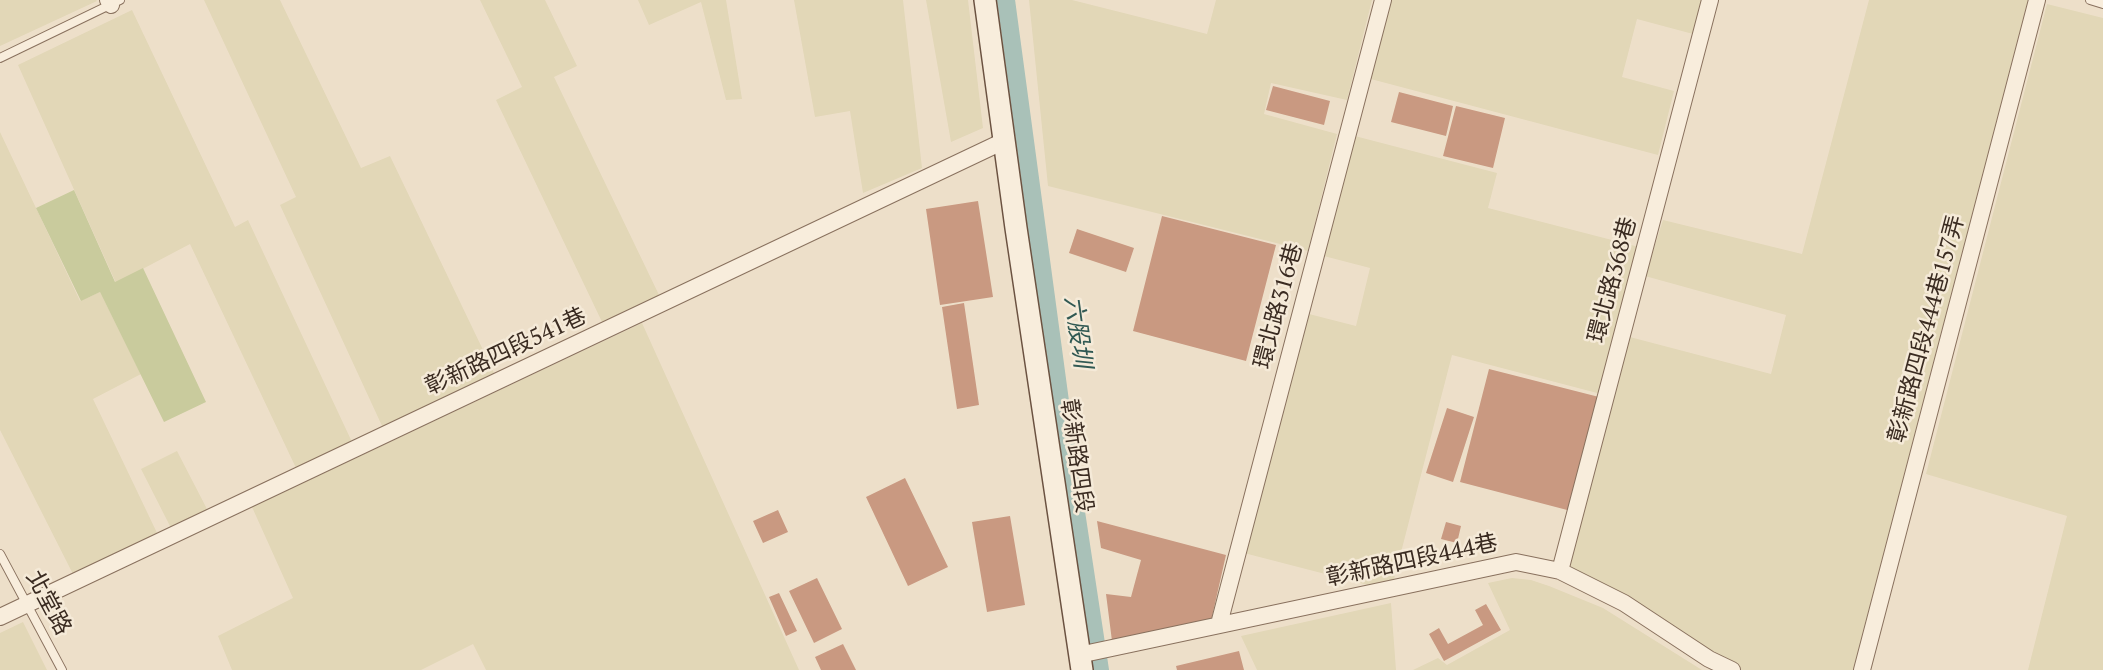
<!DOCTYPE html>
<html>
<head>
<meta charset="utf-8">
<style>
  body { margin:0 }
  canvas { display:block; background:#eddfc9 }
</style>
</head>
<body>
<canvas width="2103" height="670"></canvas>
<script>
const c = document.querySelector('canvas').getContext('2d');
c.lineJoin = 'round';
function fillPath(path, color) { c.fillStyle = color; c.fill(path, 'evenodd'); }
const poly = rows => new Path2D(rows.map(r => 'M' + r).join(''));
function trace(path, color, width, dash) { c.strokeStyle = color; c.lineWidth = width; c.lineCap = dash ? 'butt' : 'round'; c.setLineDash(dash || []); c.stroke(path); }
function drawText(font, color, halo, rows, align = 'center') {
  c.font = font + ' "PT Serif","Noto Sans TC",serif'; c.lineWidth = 5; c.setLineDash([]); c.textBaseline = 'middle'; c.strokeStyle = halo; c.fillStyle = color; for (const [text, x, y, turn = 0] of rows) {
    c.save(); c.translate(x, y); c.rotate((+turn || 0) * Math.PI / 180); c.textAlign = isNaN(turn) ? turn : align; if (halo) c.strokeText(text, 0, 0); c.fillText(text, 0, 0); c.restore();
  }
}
fillPath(poly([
  [0,0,96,0,97,1,0,46],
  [204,0,280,0,361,168,390,156,496,377,383,428,280,205,296,197],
  [480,0,545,0,577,66,554,77,660,297,603,324,496,100,522,87],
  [638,0,726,0,742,99,726,100,701,2,649,25],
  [794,0,903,0,922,168,863,193,850,111,815,117],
  [926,0,968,0,983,128,951,142],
  [1029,0,1072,0,1207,34,1216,0,1372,0,1347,100,1271,83,1264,114,1337,134,1308,251,1048,186],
  [1387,0,1702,0,1693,34,1637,19,1622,77,1674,91,1658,155,1367,78],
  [1869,0,2028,0,1853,670,1732,670,1572,576,1568,564,1626,336,1771,374,1786,315,1645,276,1663,220,1802,254],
  [2047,4,2103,18,2103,670,2028,670,2067,516,1926,474],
  [132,10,235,227,248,220,352,442,296,468,190,244,116,283,18,65],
  [0,132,80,301,100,292,141,374,93,399,158,535,75,578,0,430],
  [1351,135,1497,173,1488,208,1639,247,1601,394,1452,355,1391,591,1244,553,1305,313,1356,326,1370,268,1320,255],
  [642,323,799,670,486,670,473,644,421,670,232,670,218,636,293,598,252,507],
  [177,451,208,511,171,528,141,469],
  [1512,578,1531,580,1549,586,1603,608,1702,670,1413,670,1438,658,1447,665,1510,630,1488,583],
  [1391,603,1396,670,1257,670,1241,636],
  [23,622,47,670,0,670,0,633]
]), '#e2d7b7');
fillPath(poly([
  [74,190,115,282,143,268,206,402,164,422,100,292,81,301,36,208]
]), '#c9cb9d');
trace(poly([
  [1006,0,1066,446,1100,670]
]), '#a9c1b8', 18);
fillPath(poly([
  [1273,86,1330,101,1324,125,1266,110],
  [1399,92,1453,106,1446,136,1391,122],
  [1456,106,1505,118,1493,168,1443,156],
  [978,201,993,297,940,305,926,209],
  [1162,216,1276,245,1246,361,1133,331],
  [1077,229,1134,248,1126,272,1069,253],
  [964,303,979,405,957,409,942,307],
  [1489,369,1599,397,1571,511,1460,482],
  [1447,408,1474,417,1453,482,1426,473],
  [905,478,948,567,908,586,866,497],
  [778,510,788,532,763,543,753,521],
  [1010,516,1025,605,987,612,972,522],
  [1097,521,1226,555,1211,621,1112,641,1106,594,1131,597,1141,560,1101,548],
  [1446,522,1461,526,1457,543,1441,539],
  [817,578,842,629,814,643,789,591],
  [779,593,797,631,786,636,769,597],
  [1486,604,1501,630,1444,661,1429,634,1439,628,1448,644,1483,625,1475,610],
  [843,644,856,670,821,670,815,657],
  [1239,651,1244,670,1177,670,1176,666]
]), '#c99981');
const lane = poly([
  [2090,0,2103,4],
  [0,58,120,0],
  [0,554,62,670]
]);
const street = poly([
  [108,0,111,5],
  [1560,571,1710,0],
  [0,617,1004,141],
  [1219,624,1383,0],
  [1079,655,1516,562,1560,571,1624,603,1709,659,1732,670],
  [1862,670,2037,0]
]);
const secondary = poly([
  [985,0,1016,228,1082,670]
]);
trace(lane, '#89715e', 10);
trace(street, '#89715e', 18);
trace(secondary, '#6b5241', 24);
trace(lane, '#f8eddc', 8);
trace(street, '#f8eddc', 16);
trace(secondary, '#f8eddc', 21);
drawText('23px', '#3a2b21', '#f5ead8', [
  ["環北路368巷",1613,280,-75],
  ["環北路316巷",1279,306,-75],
  ["彰新路四段444巷157弄",1927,329,-75],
  ["彰新路四段541巷",506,352,-25],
  ["彰新路四段",1076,456,82],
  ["彰新路四段444巷",1412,561,-12],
  ["北堂路",48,603,62]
]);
drawText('italic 24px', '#315953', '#f5ead8', [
  ["六股圳",1077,332,82]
]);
</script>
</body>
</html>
